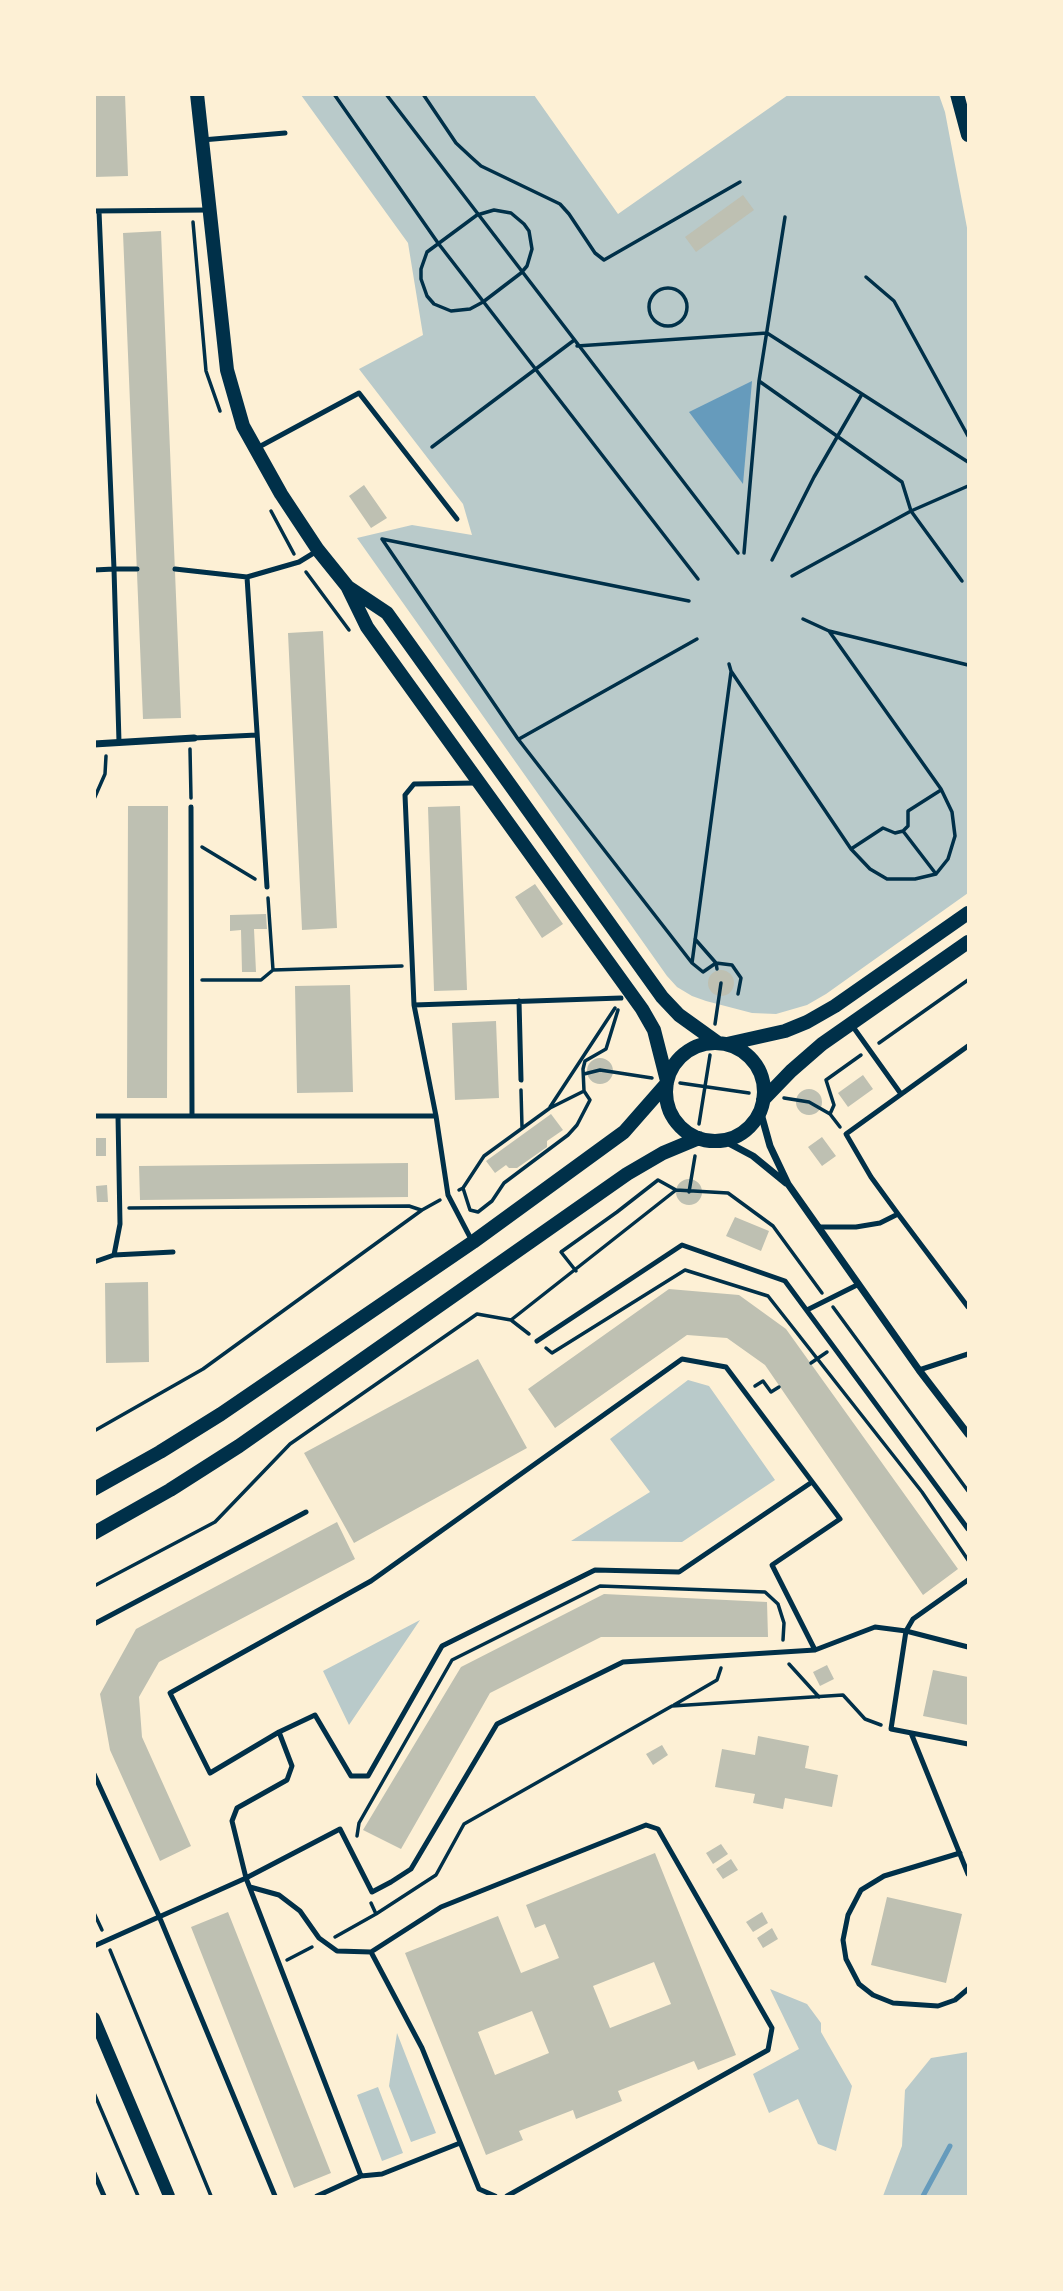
<!DOCTYPE html>
<html>
<head>
<meta charset="utf-8">
<style>
  body { margin:0 }
  #map { position:relative; width:1063px; height:2291px; overflow:hidden; background:#fdf0d5; font-family:Roboto,sans-serif }
  canvas { display:block }
  .frame { position:absolute; inset:0; border:96px solid #fdf0d5; pointer-events:none }
</style>
</head>
<body>
<div id="map">
<canvas width="1063" height="2291"></canvas>
<div class="frame"></div>
</div>
<script>
const c = document.querySelector('canvas').getContext('2d');
c.lineJoin = 'round';
function fillPath(path, color) { c.fillStyle = color; c.fill(path, 'evenodd'); }
const poly = rows => new Path2D(rows.map(r => 'M' + r).join(''));
function trace(path, color, width, dash) { c.strokeStyle = color; c.lineWidth = width; c.lineCap = dash ? 'butt' : 'round'; c.setLineDash(dash || []); c.stroke(path); }
fillPath(poly([
  [301,95,534,95,618,214,788,95,939,95,945,112,968,233,968,893,826,994,807,1005,776,1014,752,1013,706,1001,692,996,677,987,667,976,357,538,412,525,472,535,463,504,359,369,423,335,408,243],
  [688,1380,709,1386,775,1480,682,1542,571,1541,650,1492,610,1439],
  [420,1620,349,1725,323,1671],
  [770,1989,807,2004,821,2023,821,2032,852,2086,836,2151,818,2144,798,2099,769,2113,753,2074,799,2049],
  [397,2033,436,2133,411,2142,389,2086],
  [968,2052,968,2196,883,2196,902,2146,905,2090,931,2058],
  [378,2087,403,2153,382,2161,357,2095]
]), '#b9caca');
fillPath(poly([
  [752,381,743,484,689,412]
]), '#669bbc');
trace(poly([
  [923,2196,950,2146]
]), '#669bbc', 5);
fillPath(poly([
  [125,94,128,176,94,177,94,95],
  [743,195,754,210,696,252,685,237],
  [161,231,181,718,143,719,123,233],
  [364,485,387,518,371,528,349,496],
  [323,631,337,928,302,930,288,633],
  [128,806,168,806,167,1098,127,1098],
  [460,806,467,990,434,991,428,807],
  [535,884,563,924,542,938,515,897],
  [266,914,267,929,254,929,256,972,242,972,241,930,230,931,230,915],
  '708 983a13 13 0 1 1 26 0a13 13 0 1 1-26 0Z',
  [350,985,353,1092,297,1093,295,986],
  [496,1021,499,1098,455,1100,452,1023],
  '587 1071a13 13 0 1 1 26 0a13 13 0 1 1-26 0Z',
  [863,1075,873,1089,848,1107,838,1093],
  '796 1102a13 13 0 1 1 26 0a13 13 0 1 1-26 0Z',
  [551,1114,563,1130,547,1141,547,1147,517,1168,509,1168,506,1165,495,1173,486,1161],
  [822,1137,836,1156,822,1166,808,1147],
  [94,1138,106,1138,106,1156,94,1156],
  [408,1163,408,1197,140,1200,139,1166],
  '676 1192a13 13 0 1 1 26 0a13 13 0 1 1-26 0Z',
  [107,1185,108,1202,97,1202,96,1186],
  [735,1217,769,1231,761,1251,726,1236],
  [148,1282,149,1362,106,1363,105,1283],
  [669,1289,739,1295,786,1329,958,1569,923,1595,765,1365,727,1338,687,1335,555,1428,528,1389],
  [478,1359,527,1448,354,1543,304,1453],
  [337,1522,355,1559,159,1662,139,1697,142,1737,191,1846,160,1861,110,1750,100,1694,136,1629],
  [604,1594,767,1602,768,1637,601,1637,490,1693,401,1849,363,1830,461,1667],
  [827,1665,834,1679,820,1686,813,1672],
  [933,1670,968,1677,968,1725,923,1716],
  [758,1736,809,1746,805,1768,838,1775,832,1807,785,1798,783,1809,753,1803,755,1794,715,1787,722,1749,755,1755],
  [662,1745,668,1755,653,1765,646,1754],
  [721,1844,728,1854,713,1864,706,1853],
  [655,1853,736,2055,698,2070,694,2061,618,2091,622,2101,576,2119,573,2110,519,2131,523,2140,486,2155,405,1953,498,1916,521,1973,559,1958,545,1924,535,1928,526,1905],
  [654,1962,671,2004,610,2028,593,1986],
  [532,2011,549,2053,495,2075,478,2032],
  [731,1859,738,1870,723,1879,716,1869],
  [887,1897,962,1914,946,1983,871,1965],
  [228,1912,331,2173,294,2188,191,1927],
  [762,1912,768,1923,753,1932,746,1922],
  [772,1928,778,1939,763,1948,757,1938]
]), '#bec0b2');
trace(poly([
  [334,94,438,243,698,579],
  [386,94,738,553],
  [423,94,456,143,471,157,481,166,560,204,569,214,595,253,604,260,740,182],
  [494,210,511,213,524,224,529,231,532,249,527,266,521,273,483,302,470,309,451,311,434,304,427,296,421,279,421,269,427,252,477,215,494,210],
  [193,222,206,371,220,411],
  [866,277,894,301,968,436],
  '649 307a19 19 0 1 1 38 0a19 19 0 1 1-38 0Z',
  [577,346,767,333,968,462],
  [759,381,902,482,911,511,962,581],
  [432,447,573,341],
  [271,511,294,554],
  [744,553,759,381,785,217],
  [772,560,814,477,862,394],
  [306,572,349,630],
  [792,576,911,511,968,486],
  [689,601,382,539,518,739,692,963],
  [803,619,829,631,968,665],
  [729,664,731,671,851,849,870,869,887,879,915,879,936,874,948,859,955,836,952,812,941,789,829,631],
  [731,672,692,963,703,972,716,963,732,965,741,978,738,994],
  [519,739,697,639],
  [190,749,191,798],
  [94,799,105,774,106,756],
  [903,831,936,874],
  [202,847,255,879],
  [851,849,883,828,895,833,903,831,908,826,908,811,941,790],
  [268,898,273,970,402,966],
  [695,939,716,963,717,969],
  [202,980,261,980,273,970],
  [715,1024,721,983],
  [879,1043,968,980],
  [584,1074,600,1070,652,1078],
  [680,1083,749,1093],
  [521,1090,522,1127],
  [784,1098,809,1102,830,1114,840,1127],
  [550,1107,615,1008],
  [830,1114,834,1105,826,1080,861,1055],
  [699,1124,710,1055],
  [463,1188,470,1210,478,1212,492,1201,504,1183,568,1135,577,1125,590,1100,584,1091,583,1069,585,1061,606,1049,618,1010],
  [459,1190,463,1188,484,1156,550,1108,584,1091],
  [689,1192,695,1156],
  [129,1208,409,1206,421,1210],
  [576,1271,561,1252,617,1212,658,1180,676,1190],
  [833,1307,968,1491],
  [511,1320,676,1190,728,1193,773,1226,822,1293],
  [546,1348,552,1353,685,1270,768,1296,922,1492,968,1560],
  [811,1363,827,1352],
  [755,1386,763,1381,771,1392,779,1387],
  [94,1431,203,1369,422,1210,440,1200],
  [94,1586,215,1522,290,1444,477,1314,511,1320,529,1334],
  [789,1664,819,1697],
  [674,1705,717,1680,721,1668],
  [357,1836,359,1823,452,1660,600,1586,765,1592,778,1604,784,1623,783,1640],
  [371,1903,376,1914],
  [94,1913,102,1930],
  [335,1937,376,1914,436,1875,464,1824,672,1706,843,1695,865,1719,881,1725],
  [110,1950,211,2196],
  [287,1960,312,1947],
  [94,2093,138,2196]
]), '#003049', 3.5);
trace(poly([
  [202,140,285,133],
  [94,211,209,210],
  [257,448,359,393,457,519],
  [175,569,247,577,299,562,317,551],
  [94,570,114,569,99,211],
  [247,577,267,887],
  [194,738,257,735],
  [119,742,114,569,137,569],
  [191,807,192,1116],
  [519,1001,521,1080],
  [414,1005,621,998],
  [851,1024,901,1094],
  [94,1116,436,1116],
  [898,1214,968,1307],
  [819,1227,856,1227,880,1223,898,1214,871,1177,846,1134,968,1046],
  [471,1239,448,1195,436,1116,414,1005,405,795,414,784,476,783],
  [114,1255,120,1224,118,1116],
  [94,1262,114,1255,173,1252],
  [807,1310,859,1284],
  [537,1341,682,1245,785,1281,968,1529],
  [919,1370,968,1354],
  [968,1580,913,1619,906,1631,891,1729,968,1744],
  [94,1624,306,1512],
  [279,1732,210,1773,170,1693,371,1581,682,1359,726,1367,840,1519,772,1565,815,1650],
  [911,1733,968,1874],
  [94,1774,159,1916,275,2196],
  [960,1853,884,1876,861,1890,848,1915,843,1940,846,1959,859,1984,873,1995,893,2003,938,2006,955,2000,968,1989],
  [250,1887,279,1895,300,1911,319,1938,337,1951,371,1952,441,1907,646,1825,658,1829,772,2028,768,2050,507,2196],
  [94,1946,246,1878,340,1829,372,1892,391,1882,411,1869,497,1724,623,1662,815,1650,875,1627,906,1631,968,1647],
  [371,1952,422,2048,479,2189,495,2196],
  [94,2173,104,2196],
  [361,2176,382,2174,460,2143],
  [317,2196,361,2176,246,1878,232,1821,237,1808,287,1780,292,1766,279,1732,315,1715,351,1776,368,1776,442,1646,595,1570,679,1572,812,1482]
]), '#003049', 5);
trace(poly([
  [94,744,194,738],
  [760,1110,770,1146,788,1184,919,1370,968,1434],
  [723,1140,753,1156,786,1183]
]), '#003049', 7);
trace(poly([
  [94,2018,169,2196]
]), '#003049', 12);
trace(poly([
  [197,94,227,370,243,426,281,494,318,550,347,586,367,627,642,1009,654,1030,667,1081],
  [957,94,968,135],
  [348,587,387,613,662,997,679,1015,718,1043],
  '666 1092a49 49 0 1 1 98 0a49 49 0 1 1-98 0Z',
  [727,1044,785,1031,807,1022,835,1006,968,913],
  [763,1100,791,1071,822,1044,968,942],
  [94,1489,160,1452,221,1414,473,1242,624,1132,667,1083],
  [94,1533,170,1490,239,1446,627,1174,663,1153,699,1138]
]), '#003049', 14);
</script>
</body>
</html>
